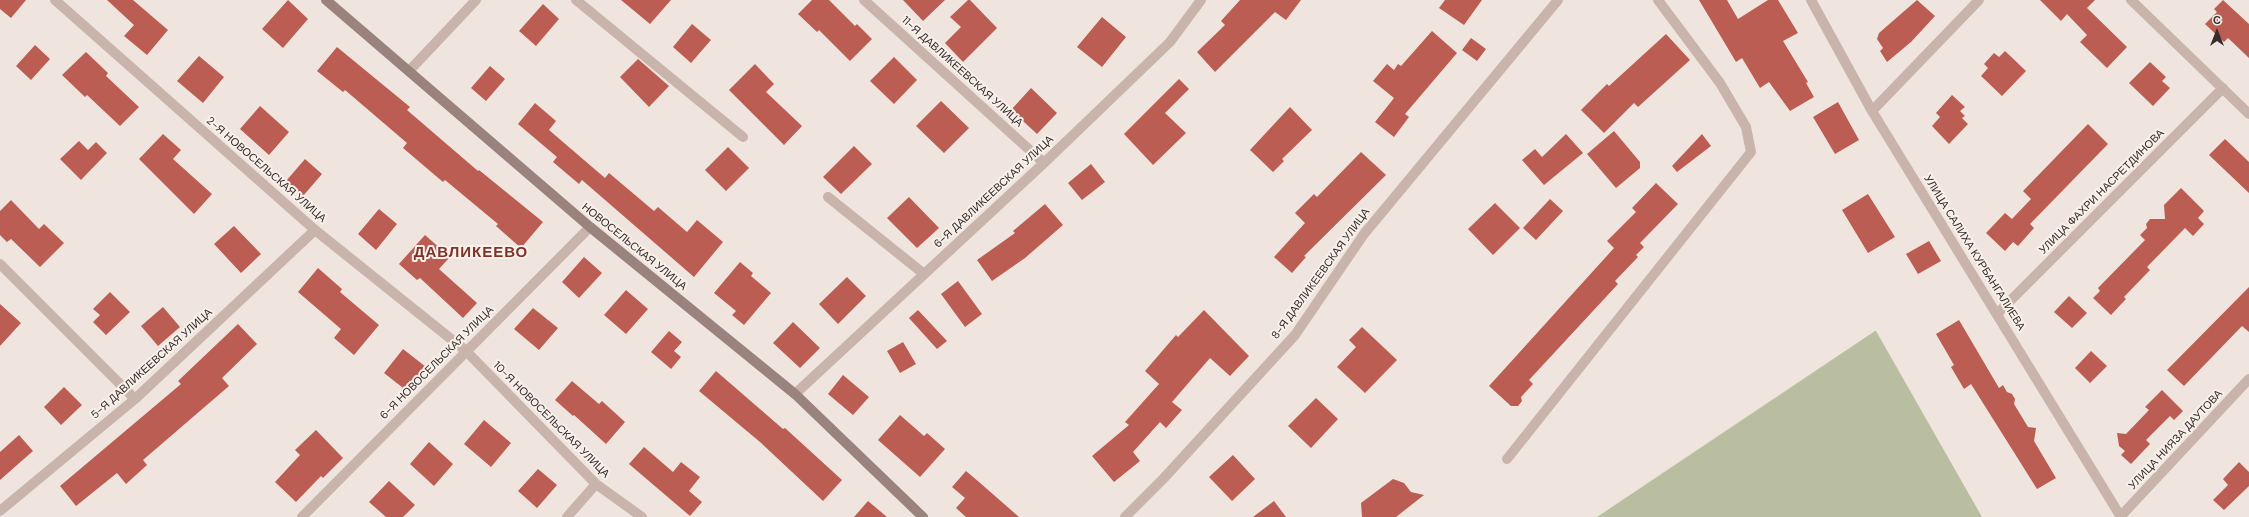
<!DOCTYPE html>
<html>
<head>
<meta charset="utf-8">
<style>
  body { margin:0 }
  #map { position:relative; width:2249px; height:517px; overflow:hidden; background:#f0e5de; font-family:"DM Sans",sans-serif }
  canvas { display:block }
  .north { position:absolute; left:2197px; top:12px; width:40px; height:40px; -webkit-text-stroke:3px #f8f0ea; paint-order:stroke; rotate:0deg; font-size:11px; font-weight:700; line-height:16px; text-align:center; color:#362c2a }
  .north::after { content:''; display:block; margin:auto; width:14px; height:18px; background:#362c2a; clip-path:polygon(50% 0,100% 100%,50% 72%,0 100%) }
</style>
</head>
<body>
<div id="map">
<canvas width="2249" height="517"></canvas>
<div class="north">С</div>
</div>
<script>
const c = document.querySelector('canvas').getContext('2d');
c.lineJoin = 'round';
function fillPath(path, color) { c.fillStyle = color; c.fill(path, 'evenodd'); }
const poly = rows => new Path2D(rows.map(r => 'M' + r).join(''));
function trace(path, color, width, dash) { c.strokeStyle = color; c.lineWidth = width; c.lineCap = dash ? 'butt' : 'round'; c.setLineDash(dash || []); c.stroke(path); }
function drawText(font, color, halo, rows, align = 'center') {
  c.font = font + ' "DM Sans",sans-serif'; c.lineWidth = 4; c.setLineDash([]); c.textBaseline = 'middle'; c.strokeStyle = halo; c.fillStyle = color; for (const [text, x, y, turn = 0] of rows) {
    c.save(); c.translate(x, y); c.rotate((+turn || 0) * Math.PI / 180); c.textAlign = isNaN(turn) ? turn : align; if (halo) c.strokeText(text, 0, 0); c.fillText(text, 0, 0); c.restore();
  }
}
fillPath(poly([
  [1876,331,1982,517,1597,517,1875,331]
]), '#b8be9f');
fillPath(poly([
  [0,0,26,0,11,18,0,9],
  [107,0,133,0,168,30,147,55,124,36,134,25],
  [288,0,308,19,283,48,262,29],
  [621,0,671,0,650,24],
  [812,0,829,0,855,26,857,24,872,39,850,61,819,30,817,32,798,14],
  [903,0,945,0,923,21],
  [968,0,970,0,997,28,963,62,945,43,961,27,950,17],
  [1240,0,1301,0,1286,20,1275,12,1215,72,1197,52,1225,25,1221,21],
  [1445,0,1482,0,1464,25,1439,8],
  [1699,0,1727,0,1738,19,1768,0,1778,0,1798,33,1783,41,1808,82,1806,83,1814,97,1790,111,1769,82,1760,88,1742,58,1736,62],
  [1917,0,1935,16,1911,42,1887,62,1880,51,1883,48,1877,39,1879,33],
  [2040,0,2095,0,2087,8,2127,47,2107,68,2080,42,2087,35,2067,14,2061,21],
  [2223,0,2249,24,2249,58,2228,38,2224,42,2205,24,2217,12,2214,9],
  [543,4,559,19,536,46,519,31],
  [1102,17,1126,37,1102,67,1077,47],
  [692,24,711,40,691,63,673,47],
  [1432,31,1457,53,1405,114,1409,117,1394,137,1375,122,1394,98,1373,81,1387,64,1394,70,1398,64,1401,66],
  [1666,34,1690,60,1638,107,1634,103,1604,133,1581,110,1607,84,1609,86],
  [1471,38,1486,49,1477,61,1462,50],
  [35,45,50,59,31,80,16,66],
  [337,47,410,107,407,110,478,171,479,170,543,222,521,248,496,226,498,224,445,180,443,182,403,148,407,143,345,90,343,92,317,71],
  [2005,51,2026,71,2002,96,1981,76,1988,68,1984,64,1994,53,1999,57],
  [86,52,108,73,106,76,139,107,120,126,87,95,85,97,62,75],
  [199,56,224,77,203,103,177,81],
  [894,57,917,80,894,104,870,81],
  [638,59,669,86,649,107,620,77],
  [2150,62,2166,77,2162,81,2170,88,2153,106,2129,83],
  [755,64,774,84,766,92,802,126,784,145,729,90],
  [490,66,505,79,486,101,471,88],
  [1179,79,1189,89,1165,113,1186,133,1153,165,1124,134],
  [1031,88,1057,113,1037,134,1011,110],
  [1952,95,1965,107,1960,111,1965,116,1962,118,1968,124,1949,144,1932,126,1940,117,1936,113],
  [941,101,969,128,944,153,916,126],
  [1838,102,1859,140,1835,154,1813,117],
  [535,103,556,121,549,130,605,178,609,173,654,211,658,207,687,232,697,220,723,242,694,277,582,180,579,184,553,162,557,157,518,124],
  [260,106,289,132,269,155,240,129],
  [1290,107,1312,130,1282,159,1284,161,1273,172,1250,150],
  [2088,124,2108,144,2030,224,2034,228,2018,246,2013,242,2005,251,1986,233,2005,213,2012,219,2031,199,2023,191],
  [1614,131,1640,162,1640,168,1616,188,1587,154],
  [163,134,181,150,173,159,212,194,194,214,139,159],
  [1566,134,1583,153,1544,185,1522,160,1535,149,1542,157],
  [1702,134,1711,146,1677,172,1672,166],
  [2225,139,2249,162,2249,193,2209,155],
  [79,141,88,150,96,142,107,153,81,180,60,159],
  [854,146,872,164,841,194,823,177],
  [728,147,749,168,726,191,705,170],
  [1361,152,1386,175,1304,256,1306,257,1292,273,1274,257,1305,223,1295,213,1314,194,1317,197],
  [305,159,322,174,303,196,286,181],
  [1091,164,1105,182,1082,200,1068,183],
  [1656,183,1678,204,1640,243,1644,247,1636,255,1638,257,1615,281,1618,284,1529,380,1533,384,1521,397,1522,401,1518,406,1511,406,1489,386,1614,248,1607,241,1636,212,1632,208],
  [2181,188,2204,211,2198,218,2204,224,2193,236,2185,228,2147,267,2150,270,2124,297,2126,299,2111,315,2093,298,2100,291,2098,288,2145,240,2140,235,2147,228,2146,224,2150,219,2165,219,2164,205],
  [1868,194,1895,237,1868,253,1842,210],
  [909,197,939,228,917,248,887,218],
  [1550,199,1563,211,1536,240,1523,228],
  [11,200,39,229,44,224,64,243,40,267,11,239,7,242,0,235,0,211],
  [1495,203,1520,228,1493,255,1468,229],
  [1045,204,1063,225,1025,258,992,281,977,260,1015,233,1013,231],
  [379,209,397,224,376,250,358,234],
  [234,226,261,254,241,273,214,244],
  [425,235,450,257,439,269,477,303,463,318,420,278,417,280,399,264],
  [1929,241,1941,261,1918,274,1906,254],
  [584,257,602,273,579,298,562,282],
  [740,262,753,273,751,276,771,293,744,325,732,315,736,311,714,293],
  [318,268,342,289,340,292,379,325,354,355,334,338,341,329,298,292],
  [847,277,866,296,838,324,819,304],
  [958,281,982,314,965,327,941,294],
  [2249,287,2249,332,2242,326,2184,386,2167,370],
  [626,290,648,309,626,334,604,315],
  [110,292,130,312,106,335,93,322,100,315,93,309],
  [2069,296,2087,313,2072,328,2054,312],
  [0,304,21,323,0,346],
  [163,307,180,327,158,346,141,326],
  [533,308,558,328,539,350,514,329],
  [918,310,947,341,937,349,909,318],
  [1204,310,1249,356,1230,376,1210,358,1172,402,1182,410,1166,428,1160,422,1133,452,1140,461,1114,482,1092,456,1129,425,1125,422,1159,384,1145,371,1176,335,1178,337],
  [1959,320,1999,388,2003,385,2007,392,2012,394,2015,399,2014,404,2028,427,2036,428,2034,441,2056,478,2037,489,1971,384,1964,389,1951,367,1954,365,1936,334],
  [793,322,820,348,800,368,773,343],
  [238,324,257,344,222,378,229,386,143,460,147,465,126,484,117,473,76,506,60,486,181,384,178,381],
  [1362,327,1397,360,1365,393,1337,367,1356,347,1349,340],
  [669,331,682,342,674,351,681,357,671,369,651,352],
  [903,342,916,364,900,373,887,351],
  [403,349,426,367,407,391,384,373],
  [2091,351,2107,366,2090,383,2075,368],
  [716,371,783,429,785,428,842,480,823,501,760,442,699,391],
  [843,375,869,397,853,415,828,394],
  [572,381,599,404,602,401,625,422,606,444,574,415,573,416,555,400],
  [64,387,82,405,61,425,44,407],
  [2162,390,2183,411,2174,420,2170,416,2146,440,2150,444,2131,464,2121,455,2125,451,2119,446,2117,433,2126,434,2149,410,2145,407],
  [1316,398,1338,419,1311,448,1288,426],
  [900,415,924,436,927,433,945,449,920,477,878,440],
  [484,420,511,443,491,467,464,444],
  [316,430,343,458,323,478,321,476,296,502,275,482,300,455,295,450],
  [19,435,33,451,0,480,0,452],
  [429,442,453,464,434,486,410,464],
  [644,447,673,472,681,462,700,477,689,491,702,502,690,516,629,464],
  [1233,455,1255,479,1232,501,1209,477],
  [2239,462,2249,472,2249,486,2224,510,2213,500,2228,485,2223,479],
  [538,469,557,485,537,508,518,491],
  [966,471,979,482,1019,517,966,517,956,508,965,498,952,487],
  [1393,479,1404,483,1411,492,1424,495,1396,517,1362,517,1361,503],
  [389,481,415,505,403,517,386,517,369,502],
  [868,501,887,517,854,517],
  [1274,501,1286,517,1253,517]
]), '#bb5d52');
trace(poly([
  [55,0,315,230,466,351,596,484,642,517],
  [576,0,743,137],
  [864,0,1044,163],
  [1811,0,1872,111,2121,517],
  [2131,0,2249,114],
  [409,71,476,0],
  [1872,111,1979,0],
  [828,197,924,274],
  [0,264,135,399],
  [1997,314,2223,88],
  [795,394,1044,163,1170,42,1201,0],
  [1507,459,1751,152,1746,127,1720,83,1658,0],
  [0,511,135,399,315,230],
  [302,517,590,227],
  [567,517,596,484],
  [1125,517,1164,478,1295,335,1364,234,1558,0],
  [2120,517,2249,379]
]), '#c8b4ab', 10);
trace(poly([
  [326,0,590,227,795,394,923,517]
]), '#9b837d', 10);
drawText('11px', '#362c2a', '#f8f0ea', [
  ["11-Я ДАВЛИКЕЕВСКАЯ УЛИЦА",962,72,42],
  ["2-Я НОВОСЕЛЬСКАЯ УЛИЦА",266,170,41],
  ["6-Я ДАВЛИКЕЕВСКАЯ УЛИЦА",994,192,-43],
  ["УЛИЦА ФАХРИ НАСРЕТДИНОВА",2102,192,-45],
  ["НОВОСЕЛЬСКАЯ УЛИЦА",634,247,39],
  ["УЛИЦА САЛИХА КУРБАНГАЛИЕВА",1974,253,58],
  ["8-Я ДАВЛИКЕЕВСКАЯ УЛИЦА",1321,274,-54],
  ["6-Я НОВОСЕЛЬСКАЯ УЛИЦА",437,363,-45],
  ["5-Я ДАВЛИКЕЕВСКАЯ УЛИЦА",152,364,-42],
  ["10-Я НОВОСЕЛЬСКАЯ УЛИЦА",551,420,45],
  ["УЛИЦА НИЯЗА ДАУТОВА",2176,440,-47]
]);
c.letterSpacing = '1px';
drawText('bold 15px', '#7e322a', '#f8f0ea', [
  ["ДАВЛИКЕЕВО",471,253]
]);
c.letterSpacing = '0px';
</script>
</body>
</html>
